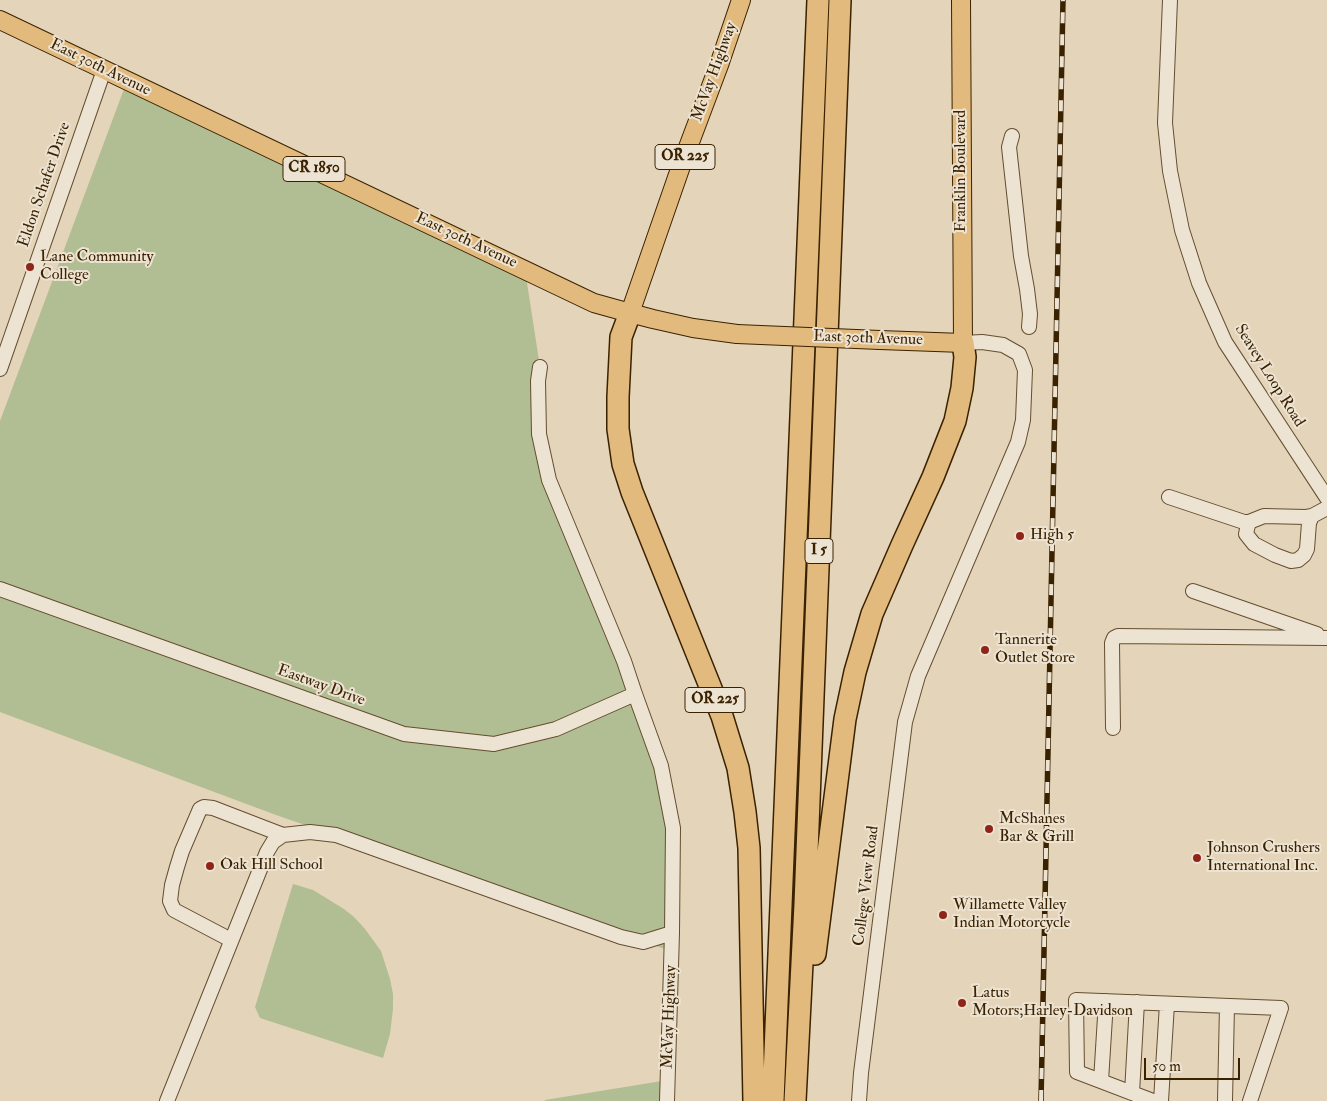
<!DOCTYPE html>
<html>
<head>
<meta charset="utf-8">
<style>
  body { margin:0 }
  #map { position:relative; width:1327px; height:1101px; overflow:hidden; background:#e4d4ba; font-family:"IM FELL Double Pica",serif }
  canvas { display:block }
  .scale { position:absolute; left:1144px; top:1058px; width:96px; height:22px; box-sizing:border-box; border:2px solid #3a2201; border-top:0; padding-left:6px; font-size:15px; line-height:18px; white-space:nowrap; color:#3a2201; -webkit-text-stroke:4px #ede3d2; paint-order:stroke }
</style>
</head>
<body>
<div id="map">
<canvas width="1327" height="1101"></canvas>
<div class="scale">50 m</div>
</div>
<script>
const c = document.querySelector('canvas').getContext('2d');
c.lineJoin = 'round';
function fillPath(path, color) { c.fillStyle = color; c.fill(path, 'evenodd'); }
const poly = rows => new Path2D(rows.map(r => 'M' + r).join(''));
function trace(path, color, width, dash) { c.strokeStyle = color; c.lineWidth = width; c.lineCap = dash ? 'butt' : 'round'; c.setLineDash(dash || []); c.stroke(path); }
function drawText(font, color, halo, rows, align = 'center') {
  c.font = font + ' "IM FELL Double Pica",serif'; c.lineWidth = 4; c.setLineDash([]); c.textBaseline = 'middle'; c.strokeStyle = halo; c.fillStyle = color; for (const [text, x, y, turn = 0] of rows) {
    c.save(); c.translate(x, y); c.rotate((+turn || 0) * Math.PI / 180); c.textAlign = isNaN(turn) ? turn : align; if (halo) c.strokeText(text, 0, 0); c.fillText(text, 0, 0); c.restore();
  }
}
fillPath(poly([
  [127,81,525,270,540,367,539,434,666,793,671,951,276,815,0,712,0,421],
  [293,884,313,890,344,909,354,917,365,929,381,951,390,979,393,994,393,1009,390,1034,383,1058,260,1018,255,1007],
  [668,1080,667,1101,545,1101,545,1100]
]), '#b1bd92');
const minor = poly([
  [1170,0,1165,123,1170,171,1182,230,1199,283,1225,342,1327,498],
  [1012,136,1009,147,1021,256,1027,289,1030,314,1029,327],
  [540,367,538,381,539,434,549,480,624,661,635,694,661,766,673,828,672,933,667,1101],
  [0,369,104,70],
  [1169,497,1244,522,1249,522,1264,516,1306,517,1312,516,1327,508],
  [1249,522,1247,529,1246,534,1254,544,1275,555,1291,561,1298,560,1304,555,1307,549,1309,523,1312,516],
  [0,589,404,734,494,744,556,729,635,694],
  [1193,591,1317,634],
  [1113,728,1112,643,1114,638,1118,636,1327,638],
  [231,940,174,910,170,901,172,885,177,867,182,851,200,809,204,807,213,808,283,835],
  [1101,1081,1106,1001],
  [1132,1093,1137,1002],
  [167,1101,267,852,273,842,283,835,310,832,336,835,621,937,643,942,672,933],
  [859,1101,861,1073,905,722,918,676,1018,442,1023,420,1025,370,1019,354,1003,345,982,342,963,343],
  [1153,1101,1077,1072,1076,1000,1281,1008,1250,1101],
  [1161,1101,1167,1004],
  [1225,1101,1227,1006]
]);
const major = poly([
  [0,20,594,303,630,313,653,319,693,328,737,334],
  [630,313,681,166,719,65,741,0],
  [880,340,963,343,961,0]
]);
const highway = poly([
  [630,313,621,337,618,397,618,429,623,464,632,492,722,716,738,768,745,812,749,848,754,1101],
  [815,954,845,719,855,672,872,614,902,545,933,477,955,421,962,388,965,357,963,343],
  [773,1101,818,0],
  [795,1101,805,904,840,0]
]);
trace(minor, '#644e2f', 16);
trace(major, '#3a2201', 20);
trace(highway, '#3a2201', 24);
trace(minor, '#ede3d2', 14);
trace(major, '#e2ba7d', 18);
trace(highway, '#e2ba7d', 21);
const rail = poly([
  [1041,1101,1063,0]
]);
trace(rail, '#3a2201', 5.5);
trace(rail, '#ede3d2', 4, [11]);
const majorBridge = poly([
  [737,334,880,340]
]);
trace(majorBridge, '#3a2201', 20, []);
trace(majorBridge, '#e2ba7d', 18);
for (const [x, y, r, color] of [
  [30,267,5,"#8f2418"],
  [1020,536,5,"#8f2418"],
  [985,650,5,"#8f2418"],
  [989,829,5,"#8f2418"],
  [1197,858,5,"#8f2418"],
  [210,866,5,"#8f2418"],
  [943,915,5,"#8f2418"],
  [962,1003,5,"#8f2418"]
]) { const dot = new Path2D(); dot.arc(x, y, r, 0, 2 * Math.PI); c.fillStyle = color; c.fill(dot); trace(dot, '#ede3d2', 2); }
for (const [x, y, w] of [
  [685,157,60],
  [314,169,62],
  [819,551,28],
  [715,700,60]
]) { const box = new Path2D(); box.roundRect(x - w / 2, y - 12.5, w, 25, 4); c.fillStyle = '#ede3d2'; c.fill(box); trace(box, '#3a2201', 1); }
drawText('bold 15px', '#3a2201', null, [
  ["OR 225",685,157],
  ["CR 1850",314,169],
  ["I 5",819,551],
  ["OR 225",715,700]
]);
drawText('16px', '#3a2201', '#ede3d2', [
  ["East 30th Avenue",100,68,26],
  ["McVay Highway",715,72,-70],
  ["Franklin Boulevard",962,171,-90],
  ["Eldon Schafer Drive",45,185,-71],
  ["East 30th Avenue",466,241,25],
  ["East 30th Avenue",868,339,2],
  ["Seavey Loop Road",1269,376,58],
  ["Eastway Drive",321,686,20],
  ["College View Road",867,886,-83],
  ["McVay Highway",670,1017,-88]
]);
drawText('16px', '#3a2201', '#ede3d2', [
  ["Lane Community",40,258],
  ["College",40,276],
  ["High 5",1030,536],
  ["Tannerite",995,641],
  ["Outlet Store",995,659],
  ["McShanes",999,820],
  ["Bar & Grill",999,838],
  ["Johnson Crushers",1207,849],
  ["International Inc.",1207,867],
  ["Oak Hill School",220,866],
  ["Willamette Valley",953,906],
  ["Indian Motorcycle",953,924],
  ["Latus",972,994],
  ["Motors;Harley-Davidson",972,1012]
], 'left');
</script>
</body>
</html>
